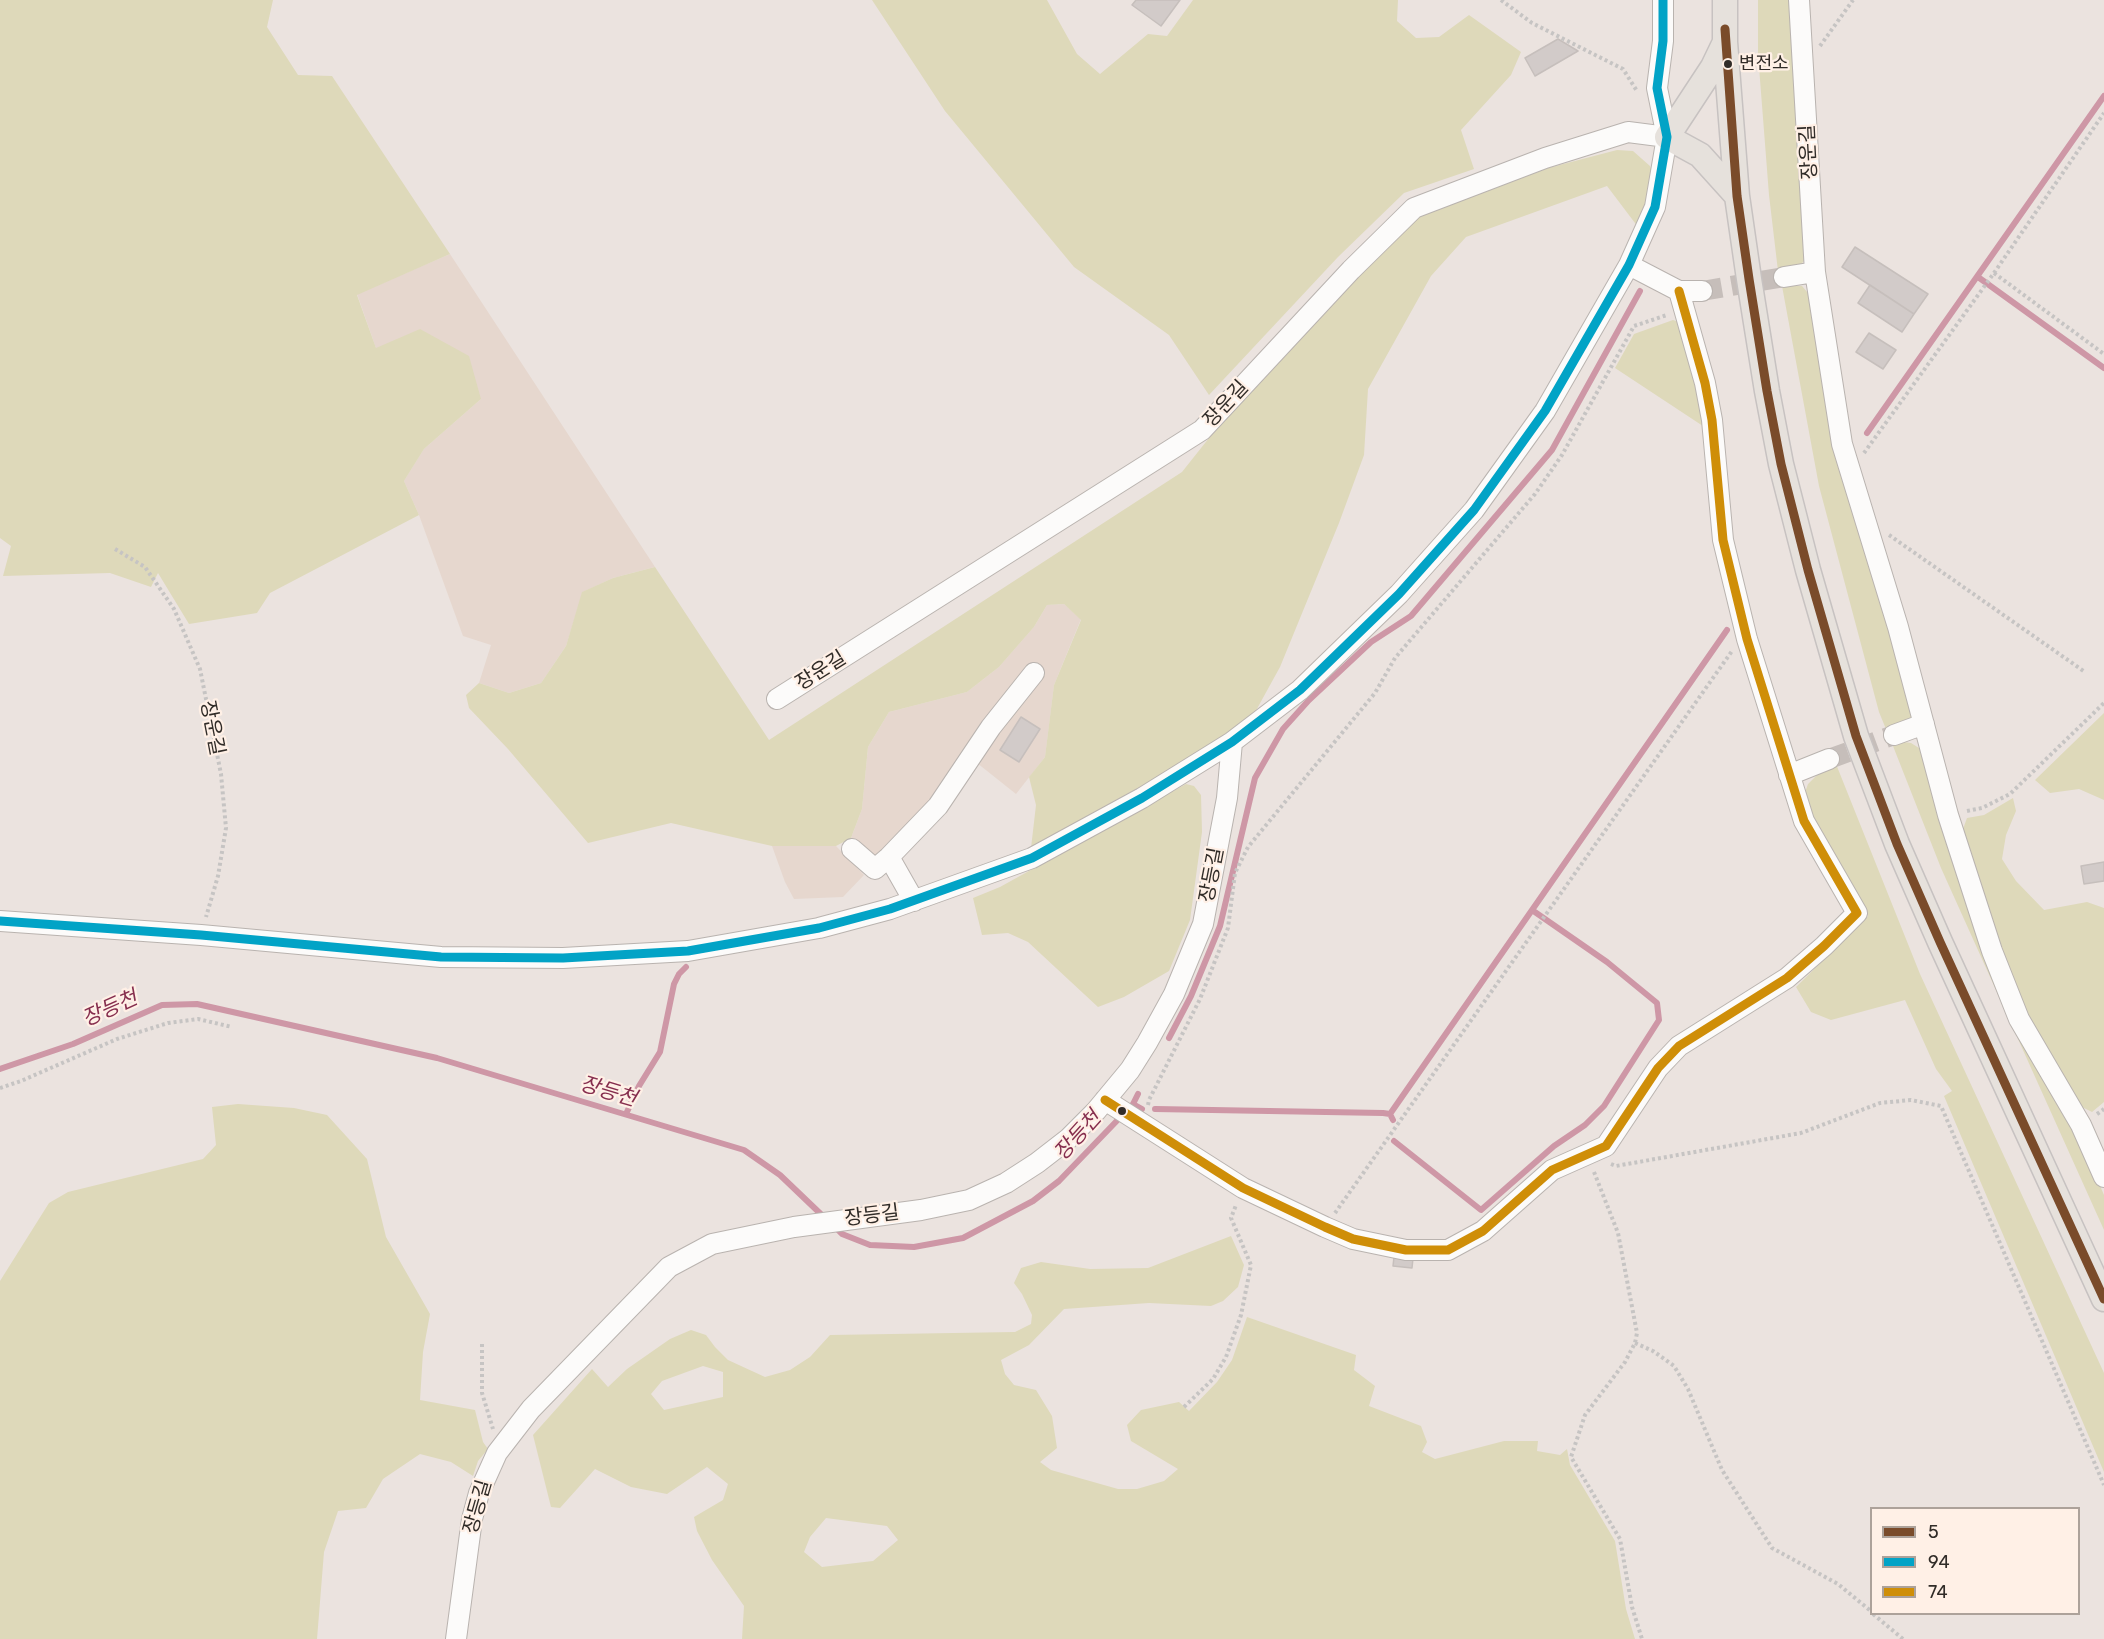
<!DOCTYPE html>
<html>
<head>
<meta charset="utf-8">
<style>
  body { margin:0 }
  #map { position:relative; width:2104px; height:1639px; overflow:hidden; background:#ebe3df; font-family:Rubik,sans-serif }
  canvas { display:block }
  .legend { position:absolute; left:1870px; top:1507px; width:210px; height:108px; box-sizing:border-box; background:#fff0e6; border:2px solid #ada29a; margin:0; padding:8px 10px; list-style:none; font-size:18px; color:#312c28 }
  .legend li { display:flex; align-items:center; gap:12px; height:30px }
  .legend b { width:30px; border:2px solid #ada29a }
</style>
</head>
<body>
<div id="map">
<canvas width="2104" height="1639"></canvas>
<ul class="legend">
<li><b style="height:8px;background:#7a4b2a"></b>5</li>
<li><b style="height:8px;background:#02a3c6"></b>94</li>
<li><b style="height:8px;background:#cf8e08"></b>74</li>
</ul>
</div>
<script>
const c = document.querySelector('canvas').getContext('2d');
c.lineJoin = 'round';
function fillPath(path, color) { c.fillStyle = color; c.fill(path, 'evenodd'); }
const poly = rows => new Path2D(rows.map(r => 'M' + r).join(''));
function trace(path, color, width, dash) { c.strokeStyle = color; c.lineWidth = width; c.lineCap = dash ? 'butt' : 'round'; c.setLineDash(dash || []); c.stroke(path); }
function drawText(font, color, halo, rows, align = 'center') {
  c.font = font + ' Rubik,"Noto Sans KR",sans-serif'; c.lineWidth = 4.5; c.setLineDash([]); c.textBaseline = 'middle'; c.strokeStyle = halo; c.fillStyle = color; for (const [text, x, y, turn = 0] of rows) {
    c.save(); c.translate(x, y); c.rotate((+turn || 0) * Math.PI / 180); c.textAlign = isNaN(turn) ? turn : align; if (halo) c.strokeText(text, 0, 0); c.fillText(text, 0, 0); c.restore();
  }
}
fillPath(poly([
  [450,254,655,567,613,578,583,592,566,646,541,683,509,693,479,683,491,645,463,636,419,515,404,481,424,449,481,399,376,348,357,294],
  [1064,604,1081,619,1054,685,1045,757,1016,794,967,755,934,799,876,859,858,848,851,838,862,809,868,747,889,712,967,692,999,667,1034,627,1047,605],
  [772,846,836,846,864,875,843,897,794,899,785,882]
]), '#e6d7ce');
fillPath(poly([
  [0,0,273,0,267,27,298,75,332,76,450,254,357,295,376,348,420,329,469,356,481,399,424,449,404,481,419,515,270,593,257,613,189,624,158,573,151,587,110,573,3,576,11,546,0,538],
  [872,0,1047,0,1077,54,1100,74,1148,34,1167,36,1193,0,1398,0,1397,21,1416,38,1439,37,1469,15,1521,52,1511,75,1461,130,1474,169,1404,193,1338,257,1209,395,1169,335,1074,267,945,111],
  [1758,0,1790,0,1809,248,1804,261,1799,266,1778,271,1769,195,1758,54],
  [1617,150,1633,151,1650,166,1654,179,1638,227,1607,186,1466,237,1431,276,1368,389,1364,455,1339,523,1280,667,1253,716,1229,737,1031,848,1036,805,1029,777,1045,757,1054,685,1081,620,1064,604,1047,605,1034,627,999,667,967,692,889,712,868,747,862,809,851,838,836,846,772,846,671,823,588,843,508,749,469,708,466,695,479,683,509,693,541,683,566,646,582,592,613,578,655,567,769,740,1182,472,1209,438,1358,277,1419,217,1548,168],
  [1782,286,1802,286,1813,299,1914,708,1912,717,1904,730,1888,734,1879,712,1819,486],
  [1673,320,1682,323,1709,430,1615,368,1634,334],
  [2104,713,2104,800,2079,789,2050,793,2035,780],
  [1904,742,1911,743,1919,748,1927,762,1949,835,2104,1195,2104,1230,1941,868,1893,746],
  [1836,764,1920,974,2104,1373,2104,1472,1944,1096,1952,1091,1936,1069,1905,1000,1831,1020,1811,1012,1796,987,1868,916,1808,814,1803,798,1808,784,1823,769],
  [1186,784,1194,786,1201,795,1202,832,1190,920,1169,971,1124,997,1098,1007,1028,942,1008,933,982,935,973,898,1000,887],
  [2013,798,2016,811,2006,835,2002,859,2016,881,2044,910,2087,902,2104,908,2104,1102,2092,1112,2076,1104,2027,1015,1999,949,1963,829,1967,818,1984,815],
  [238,1104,294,1108,327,1115,367,1159,386,1237,430,1314,423,1352,420,1400,475,1410,483,1442,488,1449,478,1461,473,1476,451,1462,420,1454,383,1479,366,1508,338,1511,324,1552,317,1639,0,1639,0,1281,49,1203,68,1192,203,1159,216,1145,212,1107],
  [1231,1236,1244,1265,1238,1287,1223,1301,1211,1306,1149,1303,1064,1309,1029,1345,1001,1360,1005,1374,1014,1385,1036,1390,1052,1416,1057,1448,1040,1462,1051,1470,1118,1489,1137,1489,1164,1481,1178,1469,1131,1441,1127,1425,1141,1410,1179,1402,1189,1411,1217,1382,1232,1360,1247,1317,1356,1355,1354,1370,1375,1386,1369,1406,1421,1426,1427,1442,1422,1452,1435,1459,1504,1441,1538,1441,1537,1451,1560,1455,1567,1449,1570,1465,1615,1541,1626,1609,1635,1639,742,1639,744,1606,712,1560,697,1531,694,1517,723,1500,728,1484,707,1467,667,1494,631,1487,595,1469,560,1508,551,1507,533,1435,592,1369,608,1387,627,1369,670,1339,691,1330,706,1335,715,1347,728,1360,765,1377,790,1370,810,1357,830,1335,1015,1332,1031,1324,1032,1315,1022,1294,1014,1283,1021,1268,1041,1262,1090,1269,1148,1268],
  [703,1366,723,1372,723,1397,664,1410,651,1394,662,1381],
  [826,1518,887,1526,898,1540,873,1561,822,1567,804,1552,810,1537]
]), '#ded9ba');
trace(poly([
  [1978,277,2104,368],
  [1867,433,2104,96],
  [1169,1038,1191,996,1220,926,1255,778,1283,729,1309,700,1371,642,1411,616,1552,450,1640,291],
  [0,1069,73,1044,162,1005,197,1004,437,1058,744,1150,780,1175,826,1219],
  [1133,1104,1142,1109],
  [1155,1109,1383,1113,1390,1114,1393,1120],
  [626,1114,639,1086,660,1052,674,984,679,974,686,967],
  [1390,1114,1727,630],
  [1394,1141,1481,1210,1554,1146,1585,1125,1604,1106,1659,1020,1657,1003,1607,962,1532,910],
  [833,1225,842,1234,870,1245,914,1247,963,1238,1033,1201,1059,1181,1133,1104,1138,1094]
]), '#ce97a6', 6);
const building = poly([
  [1136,0,1180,0,1161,26,1132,5,1136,0],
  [1558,39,1578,51,1535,76,1525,58,1558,39],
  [1855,247,1928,294,1914,314,1842,267,1855,247],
  [1870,285,1914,314,1902,332,1858,303,1870,285],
  [1869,333,1896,350,1883,369,1856,352,1869,333],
  [1021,717,1040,729,1019,762,1000,750,1021,717],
  [2104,862,2104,881,2084,884,2081,866,2104,862],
  [1394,1257,1413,1258,1412,1268,1393,1266,1394,1257]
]);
fillPath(building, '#d2cbc9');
trace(building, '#c6bfbc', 1.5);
trace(poly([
  [1702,291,1784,277],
  [1829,759,1894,735]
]), '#c6beba', 20, [20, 10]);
const minor = poly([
  [1799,0,1815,272,1842,444,1898,627,1948,815,1992,951,2019,1019,2081,1125,2104,1177],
  [1629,265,1679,291,1702,291],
  [1784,277,1815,272],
  [777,699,1202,430,1351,270,1414,208,1545,158,1628,132,1667,137],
  [1894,735,1924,724],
  [1789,775,1829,759],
  [852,849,875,869,889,857,938,806,991,727,1034,673],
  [889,857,914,901],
  [0,921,201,935,441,957,563,958,688,951,819,928,890,909,1032,858,1142,798,1232,742,1300,690,1399,594,1474,510,1545,411,1629,265,1655,207,1667,137,1657,88,1663,41,1663,0],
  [1105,1100,1243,1188,1325,1227,1353,1239,1406,1250,1448,1250,1483,1231,1552,1170,1606,1146,1658,1068,1679,1046,1787,978,1824,946,1857,913,1804,821,1747,639,1723,540,1712,420,1705,383,1679,291],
  [456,1639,472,1519,479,1493,497,1453,531,1409,669,1267,712,1244,794,1227,921,1210,969,1200,1006,1183,1037,1163,1068,1139,1096,1111,1130,1070,1147,1043,1174,994,1203,924,1227,798,1232,742]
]);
const major = poly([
  [1725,0,1725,42,1737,196,1749,279,1767,391,1781,464,1808,570,1856,736,1897,844,1940,942,2104,1299],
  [1725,42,1713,67,1667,137,1700,155,1737,196]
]);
trace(minor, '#b9b3af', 22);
trace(major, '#c7c2c1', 27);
trace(poly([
  [1501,0,1532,23,1623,69,1637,91],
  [1820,46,1853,0],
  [1994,273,2104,354],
  [1864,453,1994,273,2104,113],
  [1889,535,2085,672],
  [115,549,145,567,174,609,200,669,221,774,226,828,218,876,206,917],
  [1967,811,1982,808,2010,794,2104,703],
  [0,1088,21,1081,117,1039,168,1023,198,1019,232,1027],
  [1148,1105,1149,1100,1200,999,1228,928,1235,873,1248,847,1375,693,1395,658,1535,494,1562,455,1634,326,1667,315],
  [2097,1114,2104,1109],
  [1611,1164,1616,1166,1801,1133,1880,1103,1911,1100,1941,1106,2104,1485],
  [1594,1172,1618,1233,1637,1333,1635,1343,1625,1362,1585,1415,1571,1457,1620,1539,1632,1607,1642,1639],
  [1335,1213,1732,651],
  [1635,1343,1653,1351,1674,1366,1688,1389,1722,1470,1772,1548,1838,1584,1872,1612],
  [482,1344,482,1393,493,1429],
  [1184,1407,1213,1379,1226,1357,1241,1315,1251,1265,1231,1218,1236,1205],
  [1873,1614,1903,1639]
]), '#c6c4c3', 4, [3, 3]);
trace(minor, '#fcfbfa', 20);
trace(major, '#e6e1dc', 24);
trace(poly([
  [1725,29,1737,196,1749,279,1767,391,1781,464,1808,570,1856,736,1897,844,1940,942,2104,1299]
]), '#7a4b2a', 9);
trace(poly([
  [0,921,201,935,441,957,563,958,688,951,819,928,890,909,1032,858,1142,798,1232,742,1300,690,1399,594,1474,510,1545,411,1629,265,1655,207,1667,137,1657,88,1663,41,1663,0]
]), '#02a3c6', 9);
trace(poly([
  [1105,1100,1243,1188,1325,1227,1353,1239,1406,1250,1448,1250,1483,1231,1552,1170,1606,1146,1658,1068,1679,1046,1787,978,1824,946,1857,913,1804,821,1747,639,1723,540,1712,420,1705,383,1679,291]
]), '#cf8e08', 9);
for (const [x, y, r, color] of [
  [1728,64,5,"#312c28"],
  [1122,1111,5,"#312c28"]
]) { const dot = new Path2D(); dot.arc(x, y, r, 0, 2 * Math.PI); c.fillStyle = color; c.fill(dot); trace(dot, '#fff0e6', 2); }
drawText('18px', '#312c28', '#fff0e6', [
  ["변전소",1739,64]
], 'left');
drawText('20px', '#312c28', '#fff0e6', [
  ["장운길",1809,152,-93],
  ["장운길",1226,404,-47],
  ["장운길",821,671,-32],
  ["장운길",212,728,79],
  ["장등길",1212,875,-79],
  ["장등길",872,1216,-7],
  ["장등길",478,1507,-74]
]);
drawText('italic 21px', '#862e4e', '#fff0e6', [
  ["장등천",110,1009,-24],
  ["장등천",608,1092,17],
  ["장등천",1078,1136,-48]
]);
</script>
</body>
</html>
